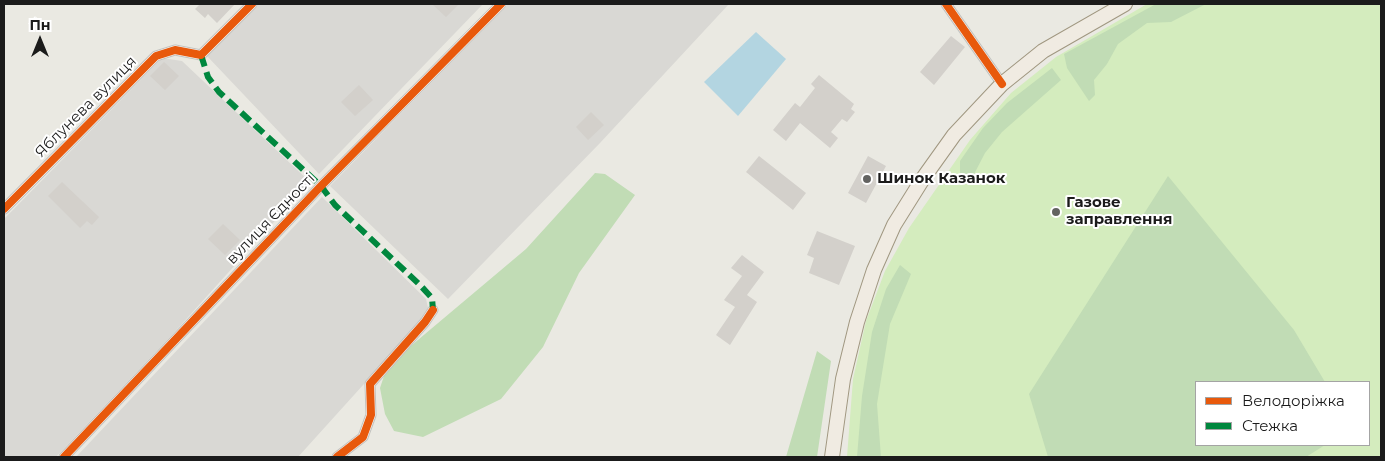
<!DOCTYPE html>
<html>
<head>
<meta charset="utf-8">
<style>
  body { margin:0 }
  #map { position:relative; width:1385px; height:461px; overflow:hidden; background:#eae9e2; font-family:Montserrat,sans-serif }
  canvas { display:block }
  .frame { position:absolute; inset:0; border:5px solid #1b1b1b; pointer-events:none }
  .legend { position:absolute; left:1195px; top:381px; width:175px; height:65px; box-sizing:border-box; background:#fff; border:1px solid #a4a4a4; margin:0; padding:6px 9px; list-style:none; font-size:15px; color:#1b1b1b }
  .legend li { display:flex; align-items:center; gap:10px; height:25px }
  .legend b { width:25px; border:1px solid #a4a4a4 }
  .north { position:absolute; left:15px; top:15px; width:50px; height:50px; -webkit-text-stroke:4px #fff; paint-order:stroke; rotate:0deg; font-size:14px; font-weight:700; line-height:20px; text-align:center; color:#1b1b1b }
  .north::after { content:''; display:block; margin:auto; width:18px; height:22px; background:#1b1b1b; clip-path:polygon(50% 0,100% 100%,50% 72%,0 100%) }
</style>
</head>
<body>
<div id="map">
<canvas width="1385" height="461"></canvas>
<div class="frame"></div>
<ul class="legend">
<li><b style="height:6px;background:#e8590c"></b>Велодоріжка</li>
<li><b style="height:6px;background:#00873e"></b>Стежка</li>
</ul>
<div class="north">Пн</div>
</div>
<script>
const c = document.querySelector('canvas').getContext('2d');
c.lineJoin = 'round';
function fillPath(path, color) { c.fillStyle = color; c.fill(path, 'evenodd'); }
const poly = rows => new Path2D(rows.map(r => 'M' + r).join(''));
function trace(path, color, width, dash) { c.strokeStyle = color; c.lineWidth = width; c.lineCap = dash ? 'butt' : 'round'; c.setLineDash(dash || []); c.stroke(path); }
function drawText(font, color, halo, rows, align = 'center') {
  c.font = font + ' Montserrat,sans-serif'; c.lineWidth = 4; c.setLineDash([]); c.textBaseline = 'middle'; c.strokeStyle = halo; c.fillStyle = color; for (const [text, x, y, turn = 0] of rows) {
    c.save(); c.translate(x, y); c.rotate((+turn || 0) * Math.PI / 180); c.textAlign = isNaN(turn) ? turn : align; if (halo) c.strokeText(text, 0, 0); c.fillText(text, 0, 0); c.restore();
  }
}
fillPath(poly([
  [258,4,483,4,319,174,207,56],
  [508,4,729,4,600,143,448,299,330,186],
  [162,58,182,61,310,182,171,336,56,457,4,457,4,219],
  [322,197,426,299,429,312,298,457,76,457]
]), '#d9d8d4');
fillPath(poly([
  [1147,4,1381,4,1381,457,847,457,853,379,866,321,885,271,909,228,970,140,1011,93,1056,57],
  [1196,382,1369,382,1369,445,1196,445]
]), '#d4ecbe');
fillPath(poly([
  [1156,4,1206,4,1171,22,1147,23,1118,44,1107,64,1094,80,1095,95,1089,101,1067,68,1064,54],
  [1052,68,1061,80,1002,132,985,153,971,180,960,176,960,161,983,128,1007,103],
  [595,173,605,174,635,195,579,273,543,347,501,399,423,437,394,431,385,414,380,388,386,370,406,350,526,249],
  [1168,176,1294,330,1325,382,1196,382,1196,445,1325,445,1306,457,1048,457,1029,394],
  [900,265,911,274,890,324,877,404,881,457,857,457,862,396,872,332,886,289],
  [817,351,831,361,817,457,786,457]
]), '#c1dcb5');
fillPath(poly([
  [756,32,786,59,738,116,704,82]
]), '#b3d5e1');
fillPath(poly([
  [200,4,235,4,217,23,208,14,205,18,195,9],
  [432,4,459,4,446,17],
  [951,36,965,47,934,85,920,72],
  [164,62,179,76,165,90,150,76],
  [819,75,854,104,851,109,855,112,847,122,842,119,831,132,838,138,830,148,800,123,786,141,773,130,795,103,800,107,815,88,811,84],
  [359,85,373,100,355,116,341,102],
  [591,112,604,125,588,140,576,127],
  [759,156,806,193,793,210,746,172],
  [868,156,886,166,866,203,848,193],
  [62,182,99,217,92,225,87,221,80,228,48,196],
  [223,224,240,240,225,255,208,239],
  [817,231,855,246,839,285,809,273,814,258,807,255],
  [742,255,764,272,747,295,757,302,730,345,716,335,735,307,724,300,742,276,731,268]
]), '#d3d0cb');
const street = poly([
  [946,4,1002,84],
  [4,209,156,56,175,50,201,55,252,4],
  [64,457,321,186,501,4],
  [337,457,363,437,371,415,370,384,425,322,433,310]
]);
const primary = poly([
  [832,457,843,379,857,322,874,270,894,225,924,177,954,135,1002,84,1043,51,1125,4]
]);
trace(street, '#c2c2bf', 11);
trace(primary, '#a09780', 16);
trace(street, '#fcfcfb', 9);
trace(primary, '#f0ebe2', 14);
trace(poly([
  [201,55,208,77,219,92,321,186,335,205,420,285,432,298,433,310]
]), '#00873e', 6, [12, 6]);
trace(poly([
  [946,4,1002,84],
  [4,209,156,56,175,50,201,55,252,4],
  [64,457,321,186,501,4],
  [337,457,363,437,371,415,370,384,425,322,433,310]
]), '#e8590c', 8);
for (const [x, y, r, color] of [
  [867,179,5,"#636361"],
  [1056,212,5,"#636361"]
]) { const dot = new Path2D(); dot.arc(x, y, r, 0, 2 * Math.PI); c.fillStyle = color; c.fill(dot); trace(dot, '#fff', 2); }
drawText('15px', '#1b1b1b', '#fff', [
  ["Яблунева вулиця",86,107,-45],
  ["вулиця Єдності",271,219,-46]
]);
drawText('bold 15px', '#1b1b1b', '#fff', [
  ["Шинок Казанок",877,179],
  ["Газове",1066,203],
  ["заправлення",1066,220]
], 'left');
</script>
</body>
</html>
